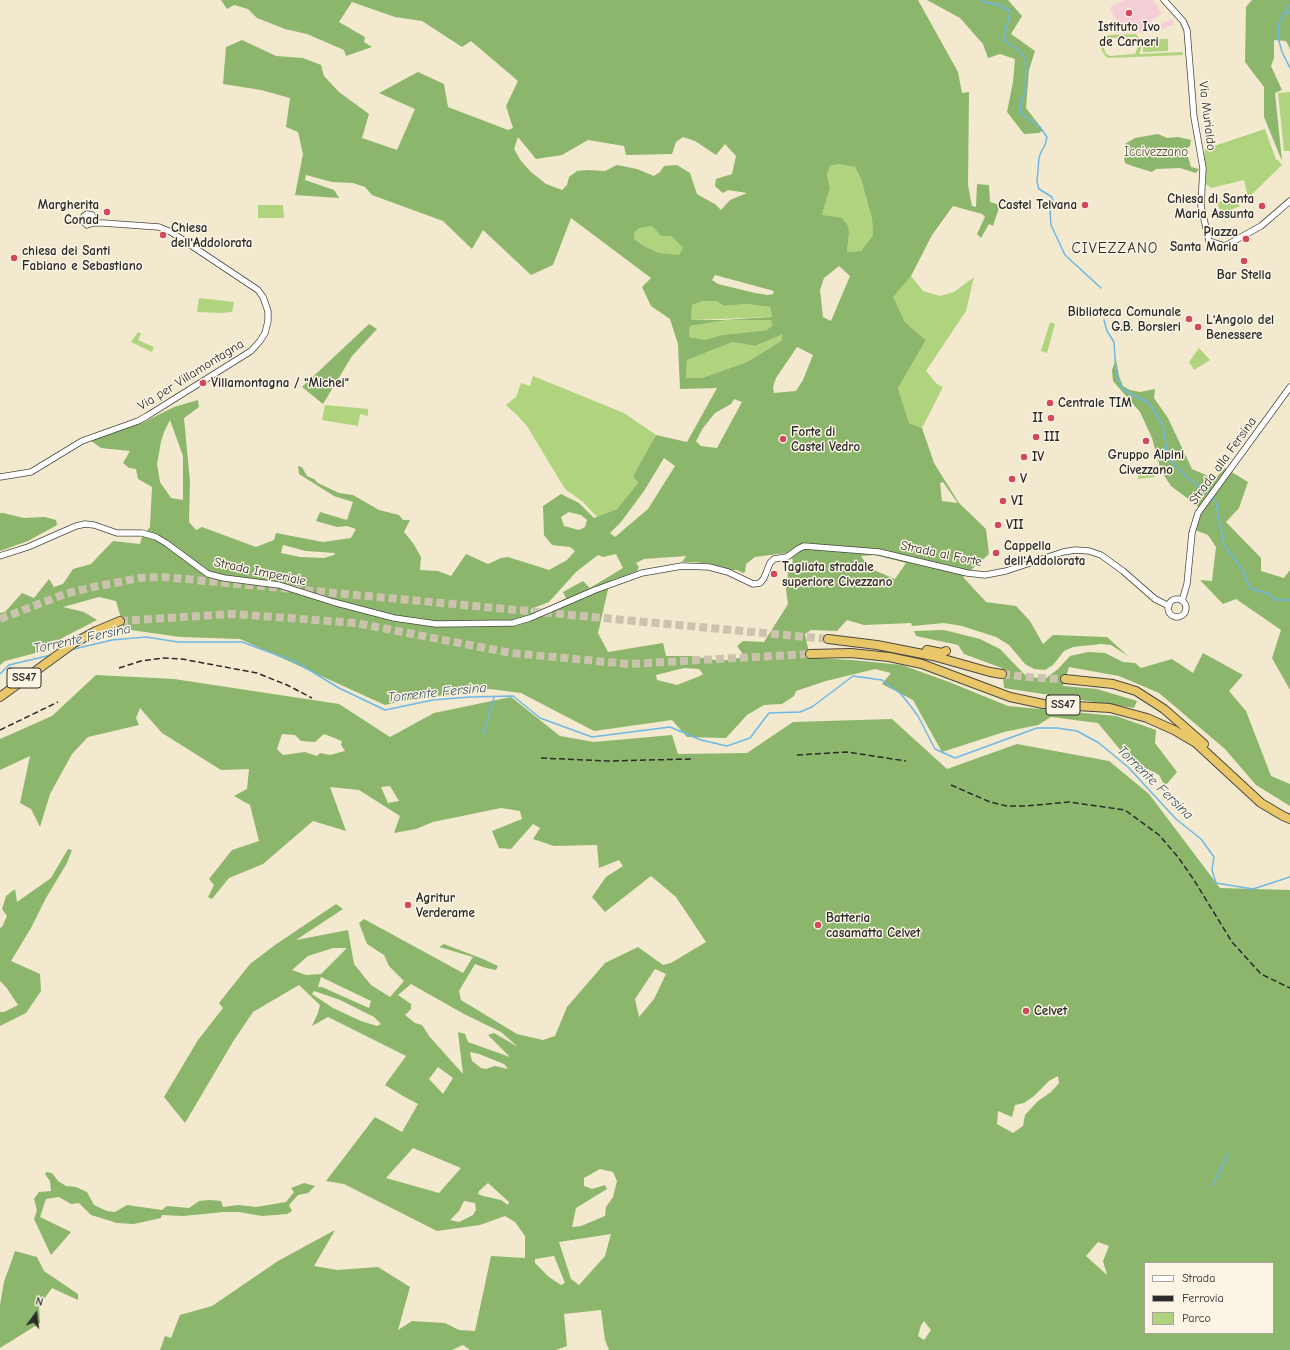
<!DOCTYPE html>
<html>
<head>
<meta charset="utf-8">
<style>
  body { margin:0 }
  #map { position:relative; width:1290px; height:1350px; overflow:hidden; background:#f3e9ce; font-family:"Comic Neue",sans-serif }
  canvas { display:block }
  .legend { position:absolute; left:1144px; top:1262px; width:130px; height:72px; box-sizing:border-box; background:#fcf5e5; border:1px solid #a8a49b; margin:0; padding:5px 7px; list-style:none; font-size:12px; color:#2b2b2b }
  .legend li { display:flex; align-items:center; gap:8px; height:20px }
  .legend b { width:20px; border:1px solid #a8a49b }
  .north { position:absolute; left:16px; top:1294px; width:40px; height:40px; -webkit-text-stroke:3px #fcf5e5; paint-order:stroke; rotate:15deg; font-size:11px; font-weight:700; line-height:16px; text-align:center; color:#2b2b2b }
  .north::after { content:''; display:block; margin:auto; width:14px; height:18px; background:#2b2b2b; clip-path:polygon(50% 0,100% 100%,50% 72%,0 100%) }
</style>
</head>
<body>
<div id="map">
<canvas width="1290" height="1350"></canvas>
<ul class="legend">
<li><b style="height:5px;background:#fff"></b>Strada</li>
<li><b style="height:5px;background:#2b2b2b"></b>Ferrovia</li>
<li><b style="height:11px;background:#b0d47d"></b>Parco</li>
</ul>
<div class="north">N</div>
</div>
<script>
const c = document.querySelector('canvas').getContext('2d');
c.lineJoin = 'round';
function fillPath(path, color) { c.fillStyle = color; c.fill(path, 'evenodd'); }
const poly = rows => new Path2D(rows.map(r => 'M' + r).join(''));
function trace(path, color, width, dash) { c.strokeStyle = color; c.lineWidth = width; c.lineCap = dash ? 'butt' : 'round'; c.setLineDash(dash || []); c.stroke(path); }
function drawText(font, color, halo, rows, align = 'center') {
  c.font = font + ' "Comic Neue",sans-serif'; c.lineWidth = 3; c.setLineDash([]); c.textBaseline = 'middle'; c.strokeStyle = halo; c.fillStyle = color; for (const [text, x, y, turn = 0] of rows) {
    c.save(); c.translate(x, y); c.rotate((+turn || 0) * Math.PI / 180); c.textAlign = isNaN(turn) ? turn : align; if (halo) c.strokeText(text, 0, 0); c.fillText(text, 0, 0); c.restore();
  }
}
fillPath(poly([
  [1124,0,1153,0,1162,14,1151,21,1155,28,1171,19,1175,24,1155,32,1124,33,1109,8]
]), '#f6cfd6');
fillPath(poly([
  [1136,34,1142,42,1142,47,1139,54,1183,52,1183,55,1110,58,1106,57,1102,51,1101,42,1106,36,1109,35],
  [1135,37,1137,38,1139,44,1135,54,1110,56,1106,54,1104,49,1104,43,1105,40,1108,38],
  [1143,39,1168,39,1168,51,1143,52],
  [1290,92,1290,151,1284,151,1278,93],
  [1265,129,1276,160,1278,160,1282,165,1248,198,1244,180,1211,188,1206,184,1204,156,1205,149],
  [839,164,855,167,861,179,872,219,873,235,861,251,847,252,849,235,822,215,830,188,827,175,830,166],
  [1235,196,1240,206,1222,214,1217,203],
  [258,205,283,205,284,218,258,218],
  [652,226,661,236,671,236,683,248,679,256,659,253,644,246,634,239,634,233,639,227],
  [911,276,923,291,940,296,954,292,974,277,966,311,926,371,937,384,943,387,922,428,909,423,898,388,926,340,905,322,892,297],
  [199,298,234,302,232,312,221,313,197,312],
  [702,301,716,301,724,306,746,304,770,307,772,317,691,320,692,305],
  [728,320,771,320,774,325,767,330,722,335,705,341,689,337,690,326],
  [1050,322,1055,324,1047,353,1041,351],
  [138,332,141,334,138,340,154,347,152,352,131,342],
  [784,333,781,341,747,362,702,378,686,378,687,360,733,342,755,346],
  [1199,348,1210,360,1194,370,1189,362],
  [533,376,624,413,656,435,633,476,638,483,617,509,597,517,583,502,565,489,527,426,518,416,506,405,516,397,521,383,530,386],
  [325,405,368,409,368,416,360,414,358,426,322,420],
  [1148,466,1153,469,1155,477,1138,479,1139,470,1142,467]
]), '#b0d47d');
fillPath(poly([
  [221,0,918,0,958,72,962,93,969,92,968,185,972,206,976,207,977,184,989,185,990,202,1000,205,993,226,989,224,981,238,977,234,985,217,982,214,953,206,932,235,911,276,893,297,905,322,926,340,898,388,909,423,922,428,934,463,959,503,986,529,989,554,963,577,986,602,1016,606,1030,621,1043,644,1053,635,1107,637,1128,656,1111,645,1101,644,1073,647,1064,651,1053,665,1045,670,1034,669,1025,664,1009,645,996,637,962,626,944,623,912,626,911,623,864,625,847,620,837,631,811,630,805,634,810,658,852,660,902,665,949,682,1008,706,1116,716,1156,730,1155,743,1177,772,1165,786,1159,775,1127,758,1098,723,1051,717,1038,725,1004,732,942,752,913,700,882,684,891,673,875,669,826,681,796,691,794,696,782,704,764,705,747,715,726,738,687,737,672,720,594,731,521,693,490,689,401,701,385,705,240,639,180,637,124,629,116,601,99,597,63,607,84,612,97,620,64,637,43,651,5,661,0,665,0,613,5,612,22,593,34,598,49,579,54,587,63,584,73,569,91,564,113,541,140,544,142,537,150,527,152,487,138,479,136,469,129,468,123,463,130,451,101,448,90,440,142,423,174,407,198,400,199,407,184,418,190,482,189,522,196,530,202,527,256,547,274,540,276,533,323,542,351,538,356,529,347,526,337,527,316,521,320,512,347,520,353,502,334,496,299,474,298,466,302,467,307,476,314,479,318,483,339,493,353,495,379,510,399,515,403,520,410,520,404,532,413,543,421,557,420,570,438,571,451,576,466,554,488,564,501,558,508,557,549,570,567,560,575,551,570,547,552,545,544,535,543,506,561,494,579,503,594,518,617,509,638,483,633,476,656,435,687,442,717,388,680,389,678,344,670,319,651,306,642,287,651,278,571,218,553,265,531,275,483,230,472,249,443,221,372,195,365,187,353,183,332,182,306,175,305,180,334,190,339,198,295,195,303,154,298,132,286,127,290,98,261,90,223,84,226,47,242,40,276,56,303,58,321,65,324,76,339,92,369,114,362,138,397,150,415,109,379,93,418,72,444,84,448,107,508,130,513,128,506,106,518,81,471,41,462,47,422,21,395,17,352,2,339,22,365,37,364,42,372,47,346,56,344,50,307,34,285,29,257,18,248,9,234,5,227,9],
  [518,137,536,159,562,155,588,140,624,146,626,155,672,154,676,142,683,137,695,141,716,155,725,144,736,156,732,174,716,179,715,186,723,193,728,190,747,193,730,200,721,210,715,204,711,202,697,194,690,173,677,165,664,166,660,172,654,176,637,169,617,165,605,171,587,170,577,171,569,177,567,185,562,190,546,184,531,172,521,161,514,149],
  [839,164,855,167,861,179,872,219,873,235,861,251,847,252,849,235,848,226,842,218,822,215,830,188,827,175,830,166],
  [652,226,661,236,671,236,683,248,679,255,659,253,644,246,634,239,634,233,639,228],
  [839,266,850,276,831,321,823,317,820,290,824,278],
  [715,275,774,291,773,294,768,295,755,293,718,284,712,280],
  [702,301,716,301,724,306,746,304,770,307,772,317,723,320,691,320,692,305],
  [728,320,771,320,773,325,767,330,722,335,705,340,689,337,690,326],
  [783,334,781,341,747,362,702,378,686,378,687,360,733,342,755,346],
  [797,347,813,355,803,380,796,391,774,393,773,387,776,378],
  [734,399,742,402,717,448,701,446,696,441,703,428,715,413,731,404],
  [170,420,183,456,183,500,171,498,160,482,157,464,161,442,164,432],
  [664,458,675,466,648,509,615,537,610,533,621,522,644,491],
  [943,482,957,502,957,503,942,501,940,483],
  [569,512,581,515,587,520,585,527,579,530,564,526,561,517],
  [283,545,306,551,335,553,334,555,324,558,300,557,281,553],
  [786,553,793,560,788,572,786,590,788,604,764,642,743,641,737,646,745,657,721,661,691,656,666,656,663,643,608,652,598,633,610,581,637,571,639,567,636,563,644,559,686,556,682,562,694,562,711,564,732,570,737,570,743,573,745,572,746,564,755,557],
  [616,554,623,568,590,588,583,581,563,592,566,598,553,605,531,613,531,609,549,602,576,572,598,555,603,557],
  [875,555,906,563,895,579,869,568,861,556],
  [684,668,699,669,703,674,700,676,677,685,657,680,656,675],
  [927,0,1008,0,1022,16,1011,34,1035,51,1029,70,1026,108,1043,130,1039,133,1024,134,1007,112,1013,82,1015,59,1000,54,988,58,983,44,960,18],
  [1252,0,1290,0,1290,49,1286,41,1274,40,1274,58,1271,66,1282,90,1275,93,1282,161,1264,117,1264,87,1245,62,1246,7],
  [1158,134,1167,138,1178,137,1191,140,1190,146,1182,152,1188,157,1191,167,1199,169,1196,173,1180,168,1156,169,1152,172,1132,166,1125,163,1124,158,1128,152,1125,144,1135,138],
  [369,324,377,329,352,356,323,404,302,387],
  [1116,359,1119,376,1123,386,1130,390,1140,392,1155,389,1154,398,1168,418,1192,469,1215,479,1225,468,1248,482,1239,508,1226,522,1261,558,1261,571,1284,578,1290,570,1290,690,1272,658,1281,630,1236,599,1223,604,1200,580,1212,581,1216,547,1208,535,1195,530,1203,510,1171,486,1161,471,1152,438,1140,412,1113,381,1112,370],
  [0,513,3,513,24,518,45,517,56,520,57,525,28,541,0,551],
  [944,630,980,639,1000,649,1026,676,1045,679,1058,669,1070,656,1088,652,1105,653,1123,662,1135,663,1141,668,1172,659,1193,673,1203,653,1243,675,1229,691,1246,711,1271,776,1290,784,1290,806,1256,785,1225,749,1159,693,1119,676,1069,667,1063,686,1097,689,1137,701,1134,708,1004,688,1002,668,964,654,958,645,916,636,914,631],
  [96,675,174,679,339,704,390,737,434,713,511,697,560,736,594,742,672,735,678,754,747,753,793,722,892,719,947,769,1017,744,1109,761,1149,794,1220,888,1290,890,1290,1350,609,1350,605,1340,601,1310,564,1314,567,1346,556,1350,470,1350,463,1345,452,1350,160,1350,165,1336,171,1338,180,1315,212,1306,278,1261,335,1230,314,1266,337,1270,378,1267,410,1287,398,1330,412,1321,445,1323,459,1330,475,1331,491,1256,525,1258,525,1236,515,1222,505,1216,480,1225,437,1231,344,1184,326,1181,375,1117,402,1132,418,1104,403,1096,385,1085,406,1056,328,1017,312,1026,318,1013,320,1005,299,985,253,1012,234,1040,185,1123,164,1097,198,1040,223,1008,219,1003,250,964,275,945,336,904,343,909,296,940,348,930,354,964,371,985,390,997,404,981,389,966,384,955,367,944,359,923,364,919,463,973,473,957,439,947,444,944,483,959,498,966,496,970,486,968,475,964,459,991,461,1000,517,1034,543,1040,555,1036,567,1007,605,963,638,947,663,965,671,963,706,942,676,897,651,876,605,912,592,897,606,877,623,866,619,860,599,868,597,845,554,846,533,839,540,828,533,824,511,849,499,848,492,831,522,819,520,811,501,808,433,822,416,829,394,833,400,816,359,790,330,787,346,831,313,821,263,864,229,878,212,899,208,897,214,885,209,879,232,850,259,841,250,805,234,796,247,789,249,769,221,770,162,733,140,708,136,718,139,725,88,737,72,754,50,794,40,827,31,809,20,803,30,756,0,770,0,739,52,716],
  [282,734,295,735,301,741,315,742,324,734,342,741,341,745,345,751,330,755,320,753,317,756,305,752,283,755,277,749],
  [390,786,399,801,388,803,381,787],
  [333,948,347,948,321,974,306,975,292,970,308,956],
  [655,969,666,974,654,999,639,1017,635,999],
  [321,977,371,1001,369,1008,322,987,318,987],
  [411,984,464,1014,501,1032,518,1047,494,1033,488,1035,510,1057,468,1042,465,1034,458,1032,463,1074,429,1036,422,1025,415,1023,405,1015,411,1009,411,1004,398,995],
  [314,991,340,1000,374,1017,381,1024,377,1026,361,1021,333,1008,312,994],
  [470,1052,479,1054,504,1064,508,1069,495,1066,486,1069,481,1068,472,1061],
  [438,1067,453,1078,443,1094,429,1079],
  [1058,1076,1059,1083,1051,1092,1038,1101,1025,1115,1023,1126,1013,1133,997,1124,998,1111,1012,1117,1015,1105,1024,1103,1034,1096,1049,1081],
  [413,1148,461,1168,439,1193,386,1178],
  [600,1169,613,1172,617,1181,613,1197,606,1207,605,1216,581,1226,572,1227,576,1208,607,1189,605,1185,592,1189,584,1186,584,1178],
  [488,1183,509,1202,508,1205,501,1200,483,1196,478,1194,479,1191],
  [464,1201,475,1203,476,1210,473,1215,459,1222,450,1220,459,1211],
  [611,1234,605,1256,579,1285,571,1279,559,1242],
  [1098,1242,1109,1246,1103,1261,1107,1275,1086,1256],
  [554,1256,565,1283,561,1285,549,1277,535,1263,535,1259],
  [1145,1263,1273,1263,1273,1333,1145,1333],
  [924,1321,931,1330,924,1340,918,1336,921,1325],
  [68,849,72,850,67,863,46,898,31,928,11,961,40,974,41,991,26,1013,0,1026,0,1012,4,1012,18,1005,6,987,0,981,0,928,2,927,7,916,2,909,6,896,15,889,17,902,51,878],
  [46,1172,52,1173,58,1181,66,1186,76,1187,87,1192,94,1205,107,1211,115,1212,127,1205,162,1210,167,1206,189,1208,199,1201,210,1200,221,1201,223,1207,238,1205,256,1207,286,1202,294,1192,291,1188,304,1183,315,1186,308,1193,298,1195,289,1205,292,1211,287,1214,262,1216,239,1212,224,1212,183,1216,162,1215,161,1218,134,1224,117,1223,91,1215,79,1203,71,1204,59,1197,46,1199,40,1217,71,1232,51,1255,34,1219,37,1210,34,1199,39,1192,51,1191,50,1181,45,1174],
  [15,1251,37,1257,44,1271,78,1294,78,1300,52,1288,39,1306,40,1323,0,1348,0,1305,4,1282]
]), '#8cb66c');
trace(poly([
  [981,0,983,2,999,5,1010,11,1004,40,1021,52,1026,61,1025,93,1021,100,1020,113,1040,127,1047,137,1045,145,1041,152,1039,158,1037,182,1039,189,1052,197,1053,202,1050,212,1051,225,1065,255,1101,288],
  [1290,6,1288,6,1279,23,1278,37,1282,52,1290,68],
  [1284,14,1290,12],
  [1104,320,1107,331,1114,342,1116,373,1122,389,1149,403,1163,425,1168,458,1189,479,1215,499,1224,545,1243,571,1250,588,1269,594,1275,600,1290,600],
  [70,650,112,640,146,637,178,642,242,642,296,662,339,688,385,710,433,700,470,697,513,696,540,718,592,737,670,727,701,740,727,746,750,738,769,713,800,712,812,707,853,676,882,680,901,694,909,704,918,716,935,749,955,758,1037,728,1057,728,1077,731,1099,743,1128,767,1176,819,1201,839,1214,857,1212,870,1216,883,1253,889,1290,877],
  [0,674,9,665,51,655],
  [484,733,494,697],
  [1212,1186,1228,1154]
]), '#6db8e6', 1.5);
trace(poly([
  [0,619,65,594,93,587,140,578,163,577,828,639],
  [120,621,233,614,356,623,511,653,629,664,810,654],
  [1002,674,1036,678,1065,679]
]), '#cbc3ad', 8, [8, 4]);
const tertiary = poly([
  [1164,0,1183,21,1187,30,1194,117,1203,168,1201,206,1209,241,1225,246,1261,226,1290,201],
  [0,477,31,472,82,441,138,421,147,416,251,351,260,341,265,333,268,321,268,311,263,297,258,290,171,232,159,227,103,223,93,223,87,225,83,221,84,216,87,214,92,215,94,219,93,223],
  [0,556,28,547,76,526,85,524,94,525,117,533,142,533,156,537,166,543,208,574,224,578,279,585,333,602,394,618,436,624,513,623,530,618,595,590,642,573,682,566,709,567,728,572,753,584,760,583,764,578,770,563,774,559,787,557,798,549,804,546,879,552,967,573,985,575,1006,571,1063,552,1075,550,1089,551,1101,555,1123,571,1155,599,1169,606],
  '1168 608a9 9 0 1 1 18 0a9 9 0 1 1-18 0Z',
  [1182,601,1187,584,1192,533,1198,513,1290,387]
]);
const trunk = poly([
  [828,639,877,645,933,656,990,672,1002,674],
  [927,650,942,653,946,651],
  [810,654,851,653,889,657,922,664,1010,697,1043,704,1110,708,1147,718,1174,730,1196,743,1261,803,1283,816,1290,819],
  [1065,679,1113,684,1136,691,1164,709,1204,744],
  [0,697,74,643,96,631,120,621]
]);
trace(tertiary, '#494843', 7);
trace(trunk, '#494843', 10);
trace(tertiary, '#fff', 5.5);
trace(trunk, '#e9c769', 8);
trace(poly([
  [119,668,141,661,163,658,182,659,257,673,287,685,312,698],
  [0,730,58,702],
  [797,755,847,752,906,761],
  [541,758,608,761,691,759],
  [951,785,990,802,1007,806,1026,806,1069,802,1125,810,1159,835,1178,857,1194,880,1232,942,1261,974,1290,988]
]), '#2b2b2b', 1.5, [6, 3]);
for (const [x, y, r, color] of [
  [1129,13,4,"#d1495b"],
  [1085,205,4,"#d1495b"],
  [1262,206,4,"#d1495b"],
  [107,212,4,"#d1495b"],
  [163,235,4,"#d1495b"],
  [1246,239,4,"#d1495b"],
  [14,258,4,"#d1495b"],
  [1244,261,4,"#d1495b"],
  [1189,319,4,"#d1495b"],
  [1198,327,4,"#d1495b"],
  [203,383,4,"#d1495b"],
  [1050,403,4,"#d1495b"],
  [1051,418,4,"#d1495b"],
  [1036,437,4,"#d1495b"],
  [783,439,4,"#d1495b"],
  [1146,441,4,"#d1495b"],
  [1024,457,4,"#d1495b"],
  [1012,479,4,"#d1495b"],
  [1003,501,4,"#d1495b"],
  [998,525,4,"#d1495b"],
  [996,553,4,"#d1495b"],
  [774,574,4,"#d1495b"],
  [408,905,4,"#d1495b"],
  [818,925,4,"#d1495b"],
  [1026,1011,4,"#d1495b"]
]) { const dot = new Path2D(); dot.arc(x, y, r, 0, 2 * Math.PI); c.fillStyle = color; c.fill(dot); trace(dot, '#fcf5e5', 1.5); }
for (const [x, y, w] of [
  [24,678,34],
  [1063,705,34]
]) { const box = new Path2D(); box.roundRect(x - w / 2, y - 10, w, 20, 3); c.fillStyle = '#fcf5e5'; c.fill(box); trace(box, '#2b2b2b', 1); }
drawText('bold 12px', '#2b2b2b', null, [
  ["SS47",24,678],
  ["SS47",1063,705]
]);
drawText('bold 13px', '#2b2b2b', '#fcf5e5', [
  ["Istituto Ivo",1129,27,"center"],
  ["de Carneri",1129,42,"center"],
  ["Chiesa di Santa",1254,199,"right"],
  ["Maria Assunta",1254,214,"right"],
  ["Margherita",99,205,"right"],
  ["Conad",99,220,"right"],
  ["Castel Telvana",1077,205,"right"],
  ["Chiesa",171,228],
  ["dell'Addolorata",171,243],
  ["Piazza",1238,232,"right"],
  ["Santa Maria",1238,247,"right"],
  ["chiesa dei Santi",22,251],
  ["Fabiano e Sebastiano",22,266],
  ["Bar Stella",1244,275,"center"],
  ["Biblioteca Comunale",1181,312,"right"],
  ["G.B. Borsieri",1181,327,"right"],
  ["L'Angolo del",1206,320],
  ["Benessere",1206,335],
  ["Villamontagna / \"Michei\"",211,383],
  ["Centrale TIM",1058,403],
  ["II",1043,418,"right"],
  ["Forte di",791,432],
  ["Castel Vedro",791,447],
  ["III",1044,437],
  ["Gruppo Alpini",1146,455,"center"],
  ["Civezzano",1146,470,"center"],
  ["IV",1032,457],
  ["V",1020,479],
  ["VI",1011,501],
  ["VII",1006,525],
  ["Cappella",1004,546],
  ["dell'Addolorata",1004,561],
  ["Tagliata stradale",782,567],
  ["superiore Civezzano",782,582],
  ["Agritur",416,898],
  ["Verderame",416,913],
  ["Batteria",826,918],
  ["casamatta Celvet",826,933],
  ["Celvet",1034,1011]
], 'left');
drawText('13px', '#2b2b2b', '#fcf5e5', [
  ["Via Murialdo",1207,116,83],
  ["Via per Villamontagna",191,375,-32],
  ["Strada alla Fersina",1223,461,-54],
  ["Strada al Forte",941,554,12],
  ["Strada Imperiale",260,572,12]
]);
drawText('13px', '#4c5540', '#fcf5e5', [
  ["Iccivezzano",1156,152]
]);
drawText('italic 14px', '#3f5563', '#fcf5e5', [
  ["Torrente Fersina",82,639,-12],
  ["Torrente Fersina",437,693,-6],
  ["Torrente Fersina",1155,783,44]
]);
c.letterSpacing = '1px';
drawText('15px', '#2b2b2b', '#fcf5e5', [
  ["CIVEZZANO",1115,249]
]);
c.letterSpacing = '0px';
</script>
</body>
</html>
